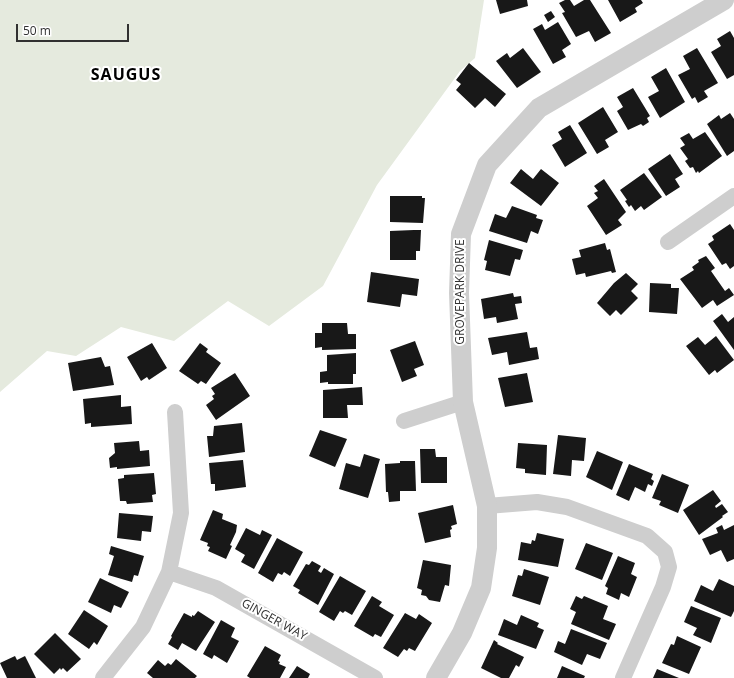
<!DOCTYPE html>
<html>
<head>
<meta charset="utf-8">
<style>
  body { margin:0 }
  #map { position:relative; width:734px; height:678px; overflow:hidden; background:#fff; font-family:"Open Sans",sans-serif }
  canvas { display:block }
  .scale { position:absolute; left:16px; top:24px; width:113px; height:18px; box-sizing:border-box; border:2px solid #313131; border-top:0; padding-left:5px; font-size:12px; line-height:14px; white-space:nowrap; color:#313131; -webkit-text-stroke:3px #fff; paint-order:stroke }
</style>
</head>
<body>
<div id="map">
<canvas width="734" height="678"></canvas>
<div class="scale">50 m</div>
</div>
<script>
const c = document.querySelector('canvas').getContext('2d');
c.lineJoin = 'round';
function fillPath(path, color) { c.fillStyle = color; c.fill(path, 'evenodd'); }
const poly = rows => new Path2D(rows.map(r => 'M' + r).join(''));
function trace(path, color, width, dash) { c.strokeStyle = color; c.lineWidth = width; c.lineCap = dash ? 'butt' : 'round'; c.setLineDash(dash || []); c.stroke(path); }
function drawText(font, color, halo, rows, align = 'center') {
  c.font = font + ' "Open Sans",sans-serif'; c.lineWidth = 4; c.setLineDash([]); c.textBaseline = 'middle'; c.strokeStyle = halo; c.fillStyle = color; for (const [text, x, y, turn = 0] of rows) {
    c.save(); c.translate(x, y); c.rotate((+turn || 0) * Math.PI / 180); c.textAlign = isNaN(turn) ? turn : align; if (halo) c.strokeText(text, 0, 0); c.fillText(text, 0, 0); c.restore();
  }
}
fillPath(poly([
  [0,0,484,0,475,58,460,71,377,185,323,286,269,326,228,301,174,341,121,327,76,356,47,351,0,392]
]), '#e5eade');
fillPath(poly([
  [496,0,527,0,528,6,500,14],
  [565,0,570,0,574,6,584,0,590,0,611,33,595,42,589,31,576,37,562,13,565,12,559,3],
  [608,0,641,0,643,3,635,8,637,12,620,22],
  [551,11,555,17,548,22,544,15],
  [558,22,571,44,562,50,566,57,553,64,533,29,542,24,545,30],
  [730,31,734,38,734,75,727,79,711,52,721,46,717,39],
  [523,48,541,72,517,88,496,61,507,53,510,58],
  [697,48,718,83,704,91,708,97,698,103,695,97,692,99,678,75,690,69,683,56],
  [469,63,506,94,495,107,485,98,475,108,456,90,461,84,456,80],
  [666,68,685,102,660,118,648,97,659,91,651,77],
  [633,88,650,116,647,118,649,122,643,126,641,124,628,130,617,111,623,107,617,97],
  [603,107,618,132,605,140,609,147,597,154,578,123],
  [730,113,734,119,734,151,727,156,707,124,719,115,721,119],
  [570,125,587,153,565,167,552,145,562,139,558,132],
  [705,132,722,156,699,173,698,171,696,173,693,167,690,168,685,161,688,159,680,148,685,145,680,138,689,133,693,139],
  [670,154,683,174,675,179,680,187,666,196,648,169],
  [521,169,533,179,541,169,559,183,541,206,510,183],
  [644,173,662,197,644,210,641,206,635,211,631,205,629,207,625,201,627,200,620,190],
  [604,179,626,212,618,220,622,225,606,235,587,206,598,198,594,193,598,191,594,186],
  [390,196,422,196,422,198,425,198,423,223,390,222],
  [512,206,537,215,536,218,543,220,538,234,531,231,527,243,489,231,495,214,506,218],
  [730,224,734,230,734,266,730,269,726,263,722,265,708,244,714,240,712,236],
  [414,230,421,230,420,251,416,251,416,260,390,260,390,231],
  [489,240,523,250,520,260,515,259,510,276,485,270,487,261,484,260],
  [605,243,607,250,610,249,616,272,612,273,611,271,586,277,585,273,576,275,572,259,581,257,579,250],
  [706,256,715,268,711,271,725,291,729,288,734,295,717,306,713,300,702,308,680,279,694,270,692,267,699,262,698,260],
  [371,272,419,279,417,296,402,294,400,307,367,302],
  [626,273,638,284,631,291,638,298,621,315,616,310,610,316,597,303,614,283],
  [650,283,671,284,671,288,679,288,677,314,649,312],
  [513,293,514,297,521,296,522,303,515,304,518,319,497,323,496,317,484,319,481,299],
  [722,314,728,322,734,317,734,350,713,321],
  [322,323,347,323,348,334,356,334,356,349,322,350,322,347,315,348,315,333,322,333],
  [527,332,530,348,537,347,539,359,509,365,507,352,492,355,488,338],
  [716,336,734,360,717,373,715,370,709,375,686,346,698,337,705,345],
  [415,341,424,365,414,369,417,376,402,382,390,350],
  [152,343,167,368,149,380,147,377,141,381,127,357],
  [200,343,208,349,206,352,221,363,206,384,201,381,198,384,179,371],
  [356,353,356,374,353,374,353,384,328,384,328,382,320,383,320,372,327,371,327,355],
  [101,357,105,367,110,366,114,385,73,391,68,363],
  [235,373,250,396,216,420,206,405,214,399,212,396,215,394,211,388],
  [527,373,533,402,505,407,498,378],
  [362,387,363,405,347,405,348,418,323,418,323,390],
  [121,395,121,407,131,406,132,424,91,427,91,423,85,424,83,399],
  [242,423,245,452,209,457,207,436,213,436,214,426],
  [320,430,347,439,335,467,309,456],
  [558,435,586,438,584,461,572,460,571,476,553,474],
  [139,441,140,451,149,450,150,466,117,469,117,467,110,468,109,458,115,453,114,443],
  [518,443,547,445,546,475,525,473,525,469,516,468],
  [420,449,435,449,436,457,447,457,447,483,421,483],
  [597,451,623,462,612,490,586,477],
  [364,454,380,459,368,498,339,489,346,463,360,467],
  [243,460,246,487,215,491,215,484,211,484,209,463],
  [400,461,415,461,416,491,400,491,400,501,389,502,388,492,386,492,385,464,400,463],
  [629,464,653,474,651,479,654,481,652,486,648,484,645,492,635,487,629,501,616,495],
  [154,473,156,494,152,495,153,502,127,504,126,501,120,501,118,479,124,478,124,475],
  [662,474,689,485,678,513,659,505,661,501,652,498],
  [713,490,721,501,715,506,716,508,722,504,728,512,722,516,723,517,699,535,683,510],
  [453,505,457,524,451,526,452,529,450,530,451,537,425,543,418,513],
  [213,510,223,514,222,519,237,525,236,532,230,545,232,546,226,559,208,551,210,547,207,546,208,543,200,540],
  [119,513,153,516,151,532,142,531,141,541,117,538],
  [722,525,724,530,734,525,734,559,727,562,721,550,710,555,702,539,718,533,716,528],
  [246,528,260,535,262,530,272,535,254,569,241,562,245,555,235,549],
  [537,533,564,539,558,567,518,560,521,542,531,544,532,540,535,541],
  [277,538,303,552,290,576,284,572,282,575,278,573,273,582,258,573],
  [586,543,613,553,602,580,575,569],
  [111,546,144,556,138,576,134,575,132,582,108,575,114,556,109,554],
  [618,556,635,563,631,574,637,577,629,597,621,593,619,600,606,594,608,588,605,586],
  [423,560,451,565,449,586,445,585,440,602,429,600,426,596,421,595,422,590,417,588],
  [312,561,321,566,318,571,321,573,324,568,334,574,318,605,298,593,300,590,293,586,306,564,309,565],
  [524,569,549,577,540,605,512,596,518,575,522,576],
  [340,576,366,591,352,615,345,611,343,613,340,611,334,621,319,612],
  [100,578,129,592,121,608,114,605,111,613,88,602],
  [719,579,734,586,734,611,731,617,694,601,701,585,713,591],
  [372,596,382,602,379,606,394,615,381,637,375,634,373,637,354,626],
  [576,596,582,599,584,596,608,606,603,619,616,624,609,640,571,624,576,612,570,609],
  [691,606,721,618,711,643,693,635,697,628,684,622],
  [84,610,108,626,97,645,94,642,89,649,68,634],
  [198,611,215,622,196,651,182,643,178,650,168,644,172,637,171,636,184,613,192,617,192,615,194,616],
  [405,613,416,619,419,614,432,623,415,651,409,648,407,651,404,649,398,657,383,648],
  [521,615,539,623,537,627,544,630,536,649,498,635,504,619,517,625],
  [221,620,235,628,231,637,239,641,227,663,214,655,212,659,203,654],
  [571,629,607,643,600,659,587,654,582,665,554,652,558,641,565,644],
  [55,633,81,659,67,672,63,668,61,670,60,668,54,674,34,654],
  [677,636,701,647,689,674,662,663,671,644,674,645],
  [494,640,498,643,497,644,524,657,519,667,516,665,509,678,501,678,481,668],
  [265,646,281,655,278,661,280,662,279,664,286,667,280,678,250,678,247,676],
  [15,656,17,660,25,656,36,678,7,678,0,663],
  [176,659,197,676,195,678,153,678,147,673,158,660,165,666,168,663,171,665],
  [297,666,310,674,308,678,289,678],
  [562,666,585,676,584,678,557,678],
  [657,669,679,678,653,678]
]), '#181818');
trace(poly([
  [668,242,734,196],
  [404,421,463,402],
  [487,506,537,502,567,507,647,536,665,552,669,567,663,587,623,678],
  [169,572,216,588,375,678],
  [103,678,143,627,169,572,181,513,175,412]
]), '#cecece', 16);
trace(poly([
  [436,678,462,633,481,588,487,548,487,506,463,402,459,293,461,234,487,165,539,108,724,0]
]), '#cecece', 20);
drawText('12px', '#313131', '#fff', [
  ["GROVEPARK DRIVE",461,292,-90],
  ["GINGER WAY",274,620,29]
]);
c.letterSpacing = '1px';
drawText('bold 16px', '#000', '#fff', [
  ["SAUGUS",126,75]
]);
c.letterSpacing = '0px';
</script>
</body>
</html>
